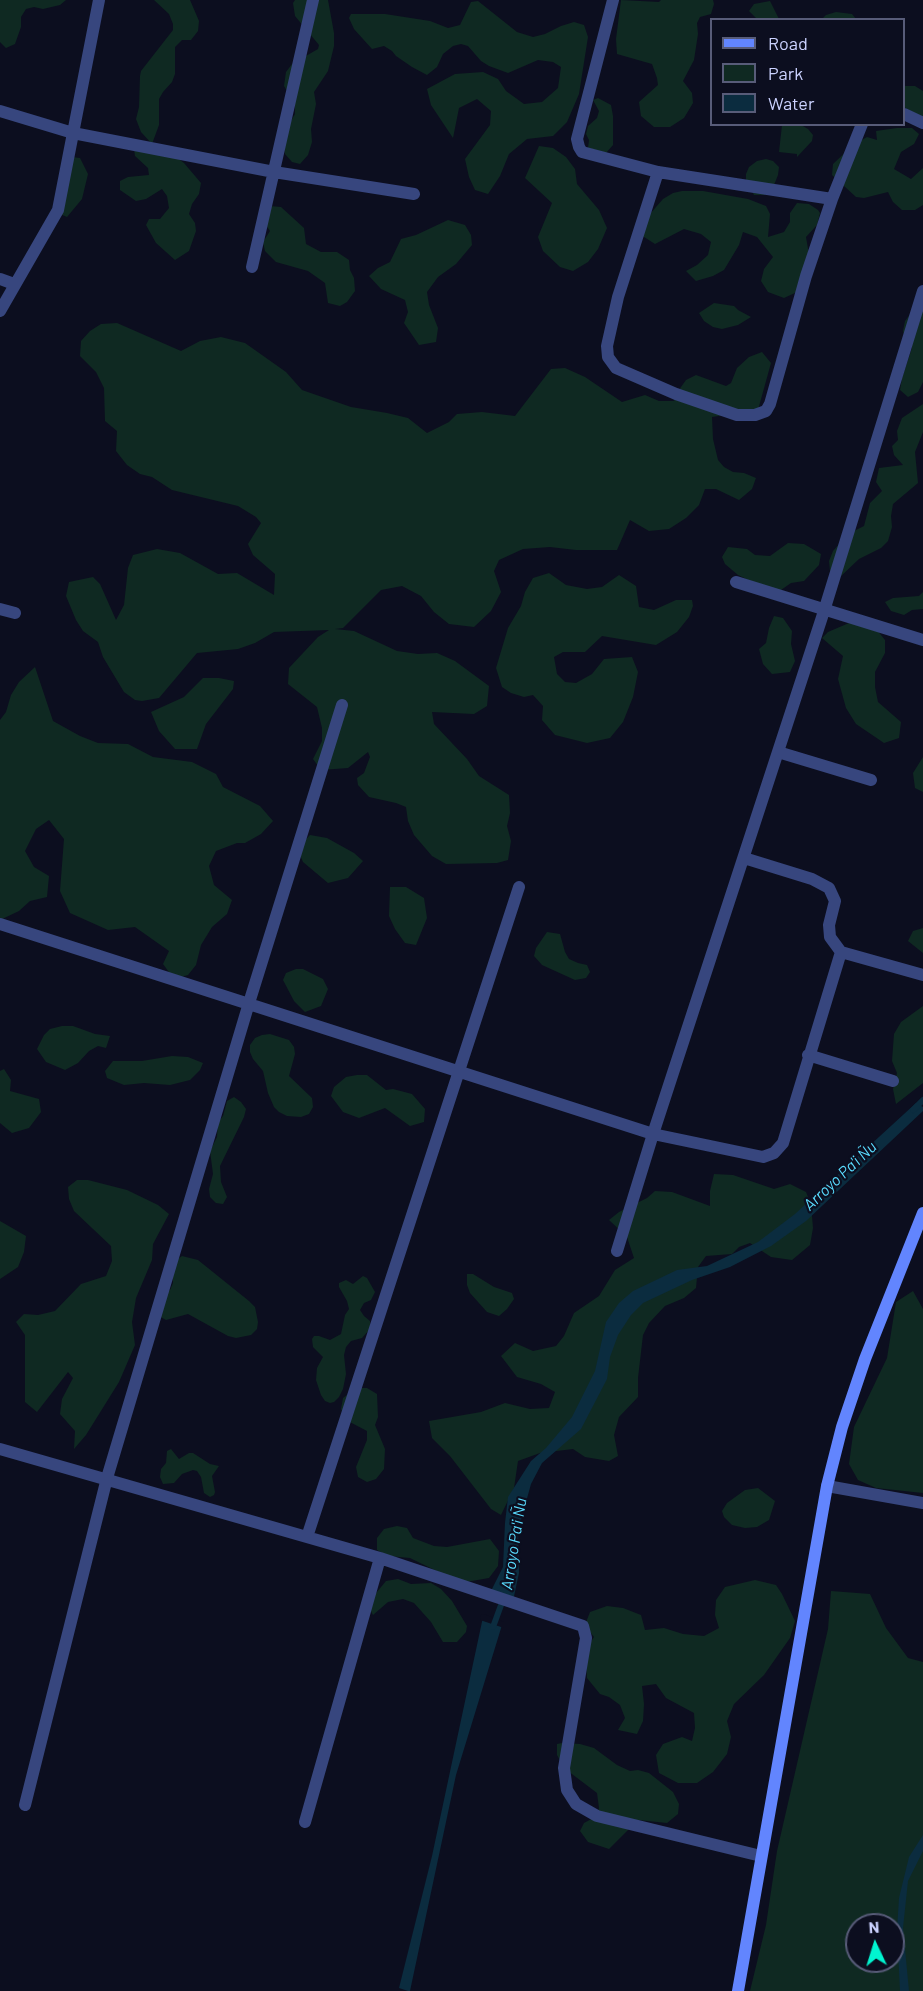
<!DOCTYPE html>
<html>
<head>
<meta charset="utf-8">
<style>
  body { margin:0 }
  #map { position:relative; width:923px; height:1991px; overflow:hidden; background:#0c0e1f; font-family:Barlow,sans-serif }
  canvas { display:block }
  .legend { position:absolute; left:710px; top:18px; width:195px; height:108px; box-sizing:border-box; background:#0c0e1f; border:2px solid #585c79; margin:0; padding:8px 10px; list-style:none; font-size:18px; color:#cbd2ff }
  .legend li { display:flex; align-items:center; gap:12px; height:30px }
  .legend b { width:30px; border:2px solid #585c79 }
  .north { position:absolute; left:845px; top:1913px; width:60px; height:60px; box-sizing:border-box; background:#0c0e1f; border:2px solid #585c79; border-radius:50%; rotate:356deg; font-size:16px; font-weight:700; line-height:24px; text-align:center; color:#cbd2ff }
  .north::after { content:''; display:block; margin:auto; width:21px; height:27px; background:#01f4d0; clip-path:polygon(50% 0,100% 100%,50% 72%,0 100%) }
</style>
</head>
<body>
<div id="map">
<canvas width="923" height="1991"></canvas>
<ul class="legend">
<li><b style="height:8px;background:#6285fe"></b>Road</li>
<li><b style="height:16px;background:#0f2922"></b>Park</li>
<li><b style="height:16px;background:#0b2c3f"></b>Water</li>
</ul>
<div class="north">N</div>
</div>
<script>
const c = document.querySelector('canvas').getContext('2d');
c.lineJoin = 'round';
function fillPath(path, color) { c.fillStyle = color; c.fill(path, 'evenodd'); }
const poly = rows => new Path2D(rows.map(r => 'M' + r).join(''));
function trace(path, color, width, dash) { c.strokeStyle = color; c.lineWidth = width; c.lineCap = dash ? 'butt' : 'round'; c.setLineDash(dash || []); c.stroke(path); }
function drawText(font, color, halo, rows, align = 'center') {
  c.font = font + ' Barlow,sans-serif'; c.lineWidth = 4.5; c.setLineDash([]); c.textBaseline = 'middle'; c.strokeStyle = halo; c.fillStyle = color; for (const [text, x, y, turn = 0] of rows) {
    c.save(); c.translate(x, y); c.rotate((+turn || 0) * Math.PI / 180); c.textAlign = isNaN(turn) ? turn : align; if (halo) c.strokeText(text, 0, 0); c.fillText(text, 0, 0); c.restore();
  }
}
fillPath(poly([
  [0,0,66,0,60,5,43,9,34,7,26,9,21,17,21,27,15,44,6,48,0,42],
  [154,0,190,0,199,21,198,31,191,40,182,40,175,47,175,74,172,82,163,92,159,99,159,125,152,144,141,132,136,119,139,107,140,76,141,71,173,30,173,24,169,14],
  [295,0,328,0,334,33,334,46,328,71,314,92,316,104,311,129,312,142,308,155,300,164,292,162,285,154,282,136,295,114,295,104,284,86,286,72,292,64,318,49,319,45,295,16,293,3],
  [621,0,659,2,661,0,713,0,714,4,711,14,700,17,697,23,698,34,694,60,683,81,692,93,693,103,684,118,670,127,654,127,641,116,639,102,658,85,657,78,652,64,617,54,616,39],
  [478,1,517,32,533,37,545,34,561,26,574,22,584,25,588,37,579,94,567,122,553,136,527,139,509,154,500,176,488,194,475,190,469,177,465,159,490,125,491,111,477,99,459,108,453,138,431,105,427,89,455,74,483,72,498,79,506,91,524,104,542,102,558,88,561,67,553,62,538,60,508,73,489,66,481,61,468,46,461,44,453,46,443,54,437,67,427,75,412,67,396,56,392,51,384,46,372,49,354,29,349,18,351,14,385,14,430,21,448,28,460,25,471,2],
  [770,1,779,19,757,19,749,11,754,4],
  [836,12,852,14,856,19,822,19,826,15],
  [904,86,915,86,923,91,923,118,904,107],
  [598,98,611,105,613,116,613,145,606,153,588,148,589,140,586,134,588,126,597,118,599,111,593,100],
  [782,125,801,125,808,129,813,135,812,141,797,157,797,154,779,152],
  [897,128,912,128,919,134,914,144,901,152,894,169,911,179,923,168,923,205,915,210,902,210,893,202,888,192,864,198,856,197,832,175,833,164,853,145,867,137,877,140,876,131],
  [539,146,553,148,566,157,575,169,577,184,599,210,607,228,598,249,588,262,573,271,560,267,543,251,538,237,552,203,525,178],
  [134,149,168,151,184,163,201,183,199,194,192,204,189,214,195,223,196,231,189,251,175,260,156,243,146,225,149,219,160,219,169,208,167,196,162,189,146,199,136,201,120,190,120,181,128,177,149,175,148,168,135,156],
  [72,157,80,158,88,174,82,199,67,217,60,214],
  [766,159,773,161,779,167,778,175,774,185,765,195,754,195,746,181,746,174,749,167,757,161],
  [682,191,703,191,748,199,766,206,770,214,768,237,784,232,790,222,790,213,797,203,809,204,818,210,820,213,817,225,806,237,810,260,797,292,784,298,768,292,761,281,764,269,773,257,757,237,743,232,739,245,724,270,713,276,696,281,686,271,697,265,708,255,711,242,701,234,684,229,655,244,641,235,642,223,663,199,673,193],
  [270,206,281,207,304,228,306,244,321,252,337,252,349,260,350,270,354,278,355,291,347,302,340,306,328,303,325,283,308,271,276,262,265,251,263,242,270,231,263,221],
  [448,220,465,225,471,235,472,245,456,264,438,277,427,292,429,305,438,328,436,342,419,345,404,323,408,312,405,300,381,289,369,276,378,268,390,262,401,239,416,235],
  [923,297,923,382,918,392,908,397,900,390,902,378,912,348,905,339,903,331,905,321],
  [714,303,734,306,738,310,751,317,738,325,722,329,713,327,704,321,699,313],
  [117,323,181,351,200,341,221,337,245,343,286,372,302,390,351,407,387,413,408,418,427,433,449,422,457,414,482,412,515,416,551,369,565,368,585,377,622,402,645,395,659,401,674,401,676,394,686,380,696,375,726,386,731,383,737,368,749,357,762,352,771,363,758,410,712,417,713,439,718,460,724,467,733,472,744,473,756,478,752,489,739,500,716,489,705,489,699,505,686,518,669,529,649,531,630,520,617,550,576,550,550,547,523,549,499,560,494,571,501,592,491,611,474,627,449,624,434,612,421,596,402,586,381,590,343,628,335,629,354,631,397,651,418,654,437,653,455,661,489,686,487,706,474,714,432,712,434,724,467,759,479,776,509,795,510,813,507,826,511,841,508,860,497,863,446,864,432,856,414,835,408,821,406,807,396,803,369,797,358,785,357,778,364,773,370,757,368,752,348,768,321,770,313,759,322,741,322,728,317,707,288,684,289,668,318,637,329,630,274,632,255,643,238,649,197,653,159,698,142,701,135,700,124,692,103,657,98,642,83,631,76,620,66,596,69,582,93,577,100,584,116,620,124,605,128,568,133,555,157,549,180,553,218,574,237,573,274,595,275,574,253,555,248,544,261,523,256,517,238,506,172,490,152,477,140,474,127,465,116,451,117,431,105,421,104,388,96,372,80,356,81,341,90,331,101,324],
  [923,404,923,432,915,452,918,483,893,504,891,516,892,527,888,541,881,548,859,559,840,577,830,571,829,561,833,551,848,534,864,526,870,503,882,491,876,482,879,468,903,465,894,455,892,446,898,440,897,431,902,418],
  [788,543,804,544,821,554,819,565,804,581,791,583,781,590,767,589,738,575,725,564,722,557,728,547,747,549,755,555,770,556],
  [549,573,566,585,587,589,602,587,619,575,636,586,639,607,654,610,676,600,692,600,693,606,689,617,677,632,656,645,602,636,585,652,563,652,554,657,557,674,565,682,576,683,592,674,604,659,632,657,638,672,633,697,623,722,610,738,587,743,555,735,542,720,543,706,533,695,524,697,511,693,502,687,496,668,508,628,521,606,525,592,533,578],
  [923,592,923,609,912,610,904,615,891,611,885,602,893,598,919,596],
  [774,616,783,618,792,631,791,644,795,661,790,672,772,674,763,664,759,649,766,643,769,628],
  [849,623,873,625,885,640,885,653,875,672,875,687,878,702,901,722,899,738,884,743,856,724,846,708,838,679,843,656,822,638,828,632],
  [35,667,53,721,80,736,98,743,128,744,153,757,192,762,216,774,223,787,260,806,273,821,261,834,245,843,237,843,216,851,209,866,214,885,232,900,227,914,212,927,201,945,196,965,188,975,174,979,163,964,169,951,135,927,108,930,70,913,60,891,64,839,49,820,36,829,25,851,34,867,49,876,47,897,30,901,19,911,0,920,0,720,6,712,11,695,19,682],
  [203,678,219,678,234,681,233,689,206,724,197,749,175,749,159,731,151,712,184,697],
  [923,757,923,792,915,788,913,773],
  [310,835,327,838,354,853,363,861,348,878,328,883,303,862,297,848],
  [390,887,406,887,424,898,427,918,416,945,405,943,395,929,389,916],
  [923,928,923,953,908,941,913,931],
  [547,932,560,934,565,952,569,959,578,963,587,965,590,972,586,978,575,980,542,965,534,956,536,948],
  [296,969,303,969,323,979,328,989,321,1006,305,1012,294,1001,283,980,286,973],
  [923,1006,923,1083,896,1104,893,1089,897,1073,892,1061,894,1034,901,1022],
  [62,1026,73,1026,95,1034,110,1036,106,1048,98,1046,89,1051,78,1063,65,1070,46,1062,37,1049,44,1035,50,1029],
  [270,1034,289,1040,294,1047,295,1054,289,1076,312,1098,313,1107,309,1114,301,1117,287,1116,279,1112,274,1107,268,1093,263,1071,253,1059,250,1052,250,1045,255,1038,262,1035],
  [172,1056,188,1057,203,1063,200,1070,190,1080,170,1085,144,1083,124,1085,107,1078,105,1071,113,1061,142,1061],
  [4,1069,11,1080,10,1091,39,1099,41,1112,29,1128,12,1133,0,1123,0,1071],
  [357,1075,367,1075,386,1090,393,1089,412,1094,425,1109,424,1122,410,1126,385,1108,359,1118,343,1112,331,1096,334,1087,346,1077],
  [234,1097,241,1102,246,1109,244,1117,220,1166,221,1182,227,1197,223,1204,216,1203,210,1197,209,1189,213,1174,210,1151,217,1137,218,1122,223,1116,227,1101],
  [714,1174,733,1175,774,1189,790,1184,806,1192,811,1204,813,1228,810,1245,792,1260,771,1257,750,1243,739,1247,732,1254,706,1256,698,1267,696,1288,684,1298,665,1306,649,1323,643,1335,638,1378,638,1397,619,1417,614,1435,618,1456,609,1461,585,1457,573,1449,540,1453,518,1461,514,1488,501,1515,491,1509,450,1456,432,1438,429,1421,481,1412,505,1403,530,1409,549,1408,555,1392,541,1384,517,1377,501,1356,515,1343,533,1351,556,1346,564,1336,574,1313,599,1296,615,1270,634,1258,627,1237,609,1220,619,1212,647,1198,655,1191,672,1192,710,1206,710,1191],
  [77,1180,88,1180,127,1190,158,1205,169,1214,153,1244,152,1260,136,1298,132,1322,135,1345,119,1382,86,1435,74,1449,75,1431,60,1414,62,1399,73,1378,68,1372,37,1412,25,1402,25,1335,16,1322,24,1314,38,1315,55,1311,81,1284,106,1276,112,1261,111,1246,74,1211,69,1199,68,1187],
  [0,1221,26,1236,24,1252,18,1267,0,1279],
  [182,1256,198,1260,249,1301,255,1307,258,1322,257,1329,251,1335,236,1338,228,1336,188,1314,166,1320,159,1316,163,1294,170,1290,173,1283,172,1268,175,1261],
  [467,1274,473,1274,494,1287,512,1293,514,1299,507,1309,499,1316,487,1312,470,1293,467,1285],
  [363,1276,367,1278,375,1292,371,1300,364,1303,360,1310,364,1316,370,1321,370,1329,362,1338,351,1341,346,1347,344,1355,346,1374,343,1389,339,1397,334,1402,330,1403,325,1401,321,1395,316,1380,317,1368,323,1357,313,1347,312,1339,314,1336,319,1336,330,1340,341,1334,345,1315,349,1309,347,1301,339,1287,339,1283,346,1280,353,1284],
  [913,1291,923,1309,923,1493,876,1488,858,1480,849,1464,854,1427,887,1358,896,1302],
  [356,1388,367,1388,377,1394,378,1417,375,1425,385,1449,384,1469,376,1479,367,1482,358,1477,356,1467,367,1440,367,1431,346,1420,341,1409,343,1398],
  [171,1449,179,1459,189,1453,193,1453,210,1464,219,1466,212,1476,215,1492,214,1495,210,1497,204,1493,201,1477,197,1471,193,1470,182,1474,174,1483,163,1484,160,1477,161,1469,166,1463,167,1451],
  [758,1488,775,1501,769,1520,757,1527,745,1528,732,1525,724,1517,722,1511,727,1503,745,1490],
  [397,1526,407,1528,413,1538,434,1546,447,1547,490,1539,499,1551,498,1566,489,1578,466,1582,451,1578,410,1558,388,1556,377,1550,377,1538,384,1529],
  [398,1579,411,1584,431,1583,441,1589,452,1601,467,1626,466,1632,457,1642,443,1642,431,1622,414,1603,403,1599,388,1602,373,1615,367,1604,386,1581],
  [755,1580,776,1585,782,1594,795,1621,790,1638,764,1675,734,1704,727,1721,731,1737,727,1754,713,1772,697,1783,678,1783,659,1773,656,1755,663,1744,682,1737,692,1741,695,1728,694,1713,666,1698,656,1684,642,1686,644,1704,643,1721,637,1734,618,1730,625,1718,620,1705,609,1697,600,1694,587,1678,585,1650,594,1637,585,1625,590,1612,607,1606,623,1608,641,1615,645,1630,664,1628,683,1634,704,1636,719,1628,715,1615,716,1600,725,1587],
  [831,1591,870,1594,886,1628,908,1658,923,1662,923,1991,750,1991,766,1925,777,1851,828,1629],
  [857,1925,893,1925,893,1961,857,1961],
  [562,1743,580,1744,594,1748,617,1765,630,1771,638,1770,649,1773,673,1792,679,1804,678,1814,667,1823,638,1820,609,1849,588,1842,580,1831,584,1823,597,1816,599,1808,597,1793,564,1768,557,1755,557,1744]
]), '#0f2922');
fillPath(poly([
  [916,1103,923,1107,923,1111,806,1221,771,1246,730,1267,692,1280,643,1303,631,1315,618,1335,610,1357,607,1379,581,1429,542,1463,531,1484,518,1531,519,1573,513,1601,491,1591,503,1567,505,1523,508,1497,531,1461,546,1448,572,1417,595,1371,606,1322,619,1303,633,1291,677,1270,707,1266,758,1242,795,1214],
  [483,1617,502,1625,456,1775,410,1991,408,1991,399,1988,432,1856],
  [923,1835,923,1851,908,1881,903,1928,909,1991,900,1991,897,1930,899,1898,909,1857]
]), '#0b2c3f');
fillPath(poly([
  [484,1614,504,1622,504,1628,480,1620,481,1615]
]), '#0c0e1f');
trace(poly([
  [913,1110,923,1100],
  [493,1627,504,1597]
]), '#0b2c3f', 6);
trace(poly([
  [613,0,577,139,579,147,582,152,658,172,832,199],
  [0,111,73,133,274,172,414,194],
  [904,114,923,123],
  [658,172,618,297,607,346,608,357,616,368,676,394,737,415,755,415,766,411,770,404,806,276,832,199,862,124],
  [252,267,313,0],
  [0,279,14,284],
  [0,311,58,210,99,0],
  [736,582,923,640],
  [0,609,15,613],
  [778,752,871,780],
  [744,858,812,879,829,888,835,901,829,925,830,937,841,952,923,975],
  [0,924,653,1134,763,1157,774,1153,783,1143,841,952],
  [808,1055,893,1081],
  [617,1251,653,1134,824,611,923,291],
  [0,1449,380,1558,583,1626,586,1638,564,1768,567,1790,576,1804,597,1816,761,1856],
  [307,1537,519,887],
  [25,1805,107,1478,249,1003,342,705],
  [305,1822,380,1558]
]), '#37467e', 12);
trace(poly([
  [827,1486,923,1503]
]), '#37467e', 12);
trace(poly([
  [738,1991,827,1486,842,1427,865,1359,923,1213]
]), '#6285fe', 12);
drawText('italic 16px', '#59dbfe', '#0c0e1f', [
  ["Arroyo Pa'i Ñu",840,1176,-43],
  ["Arroyo Pa'i Ñu",514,1544,-81]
]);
</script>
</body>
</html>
